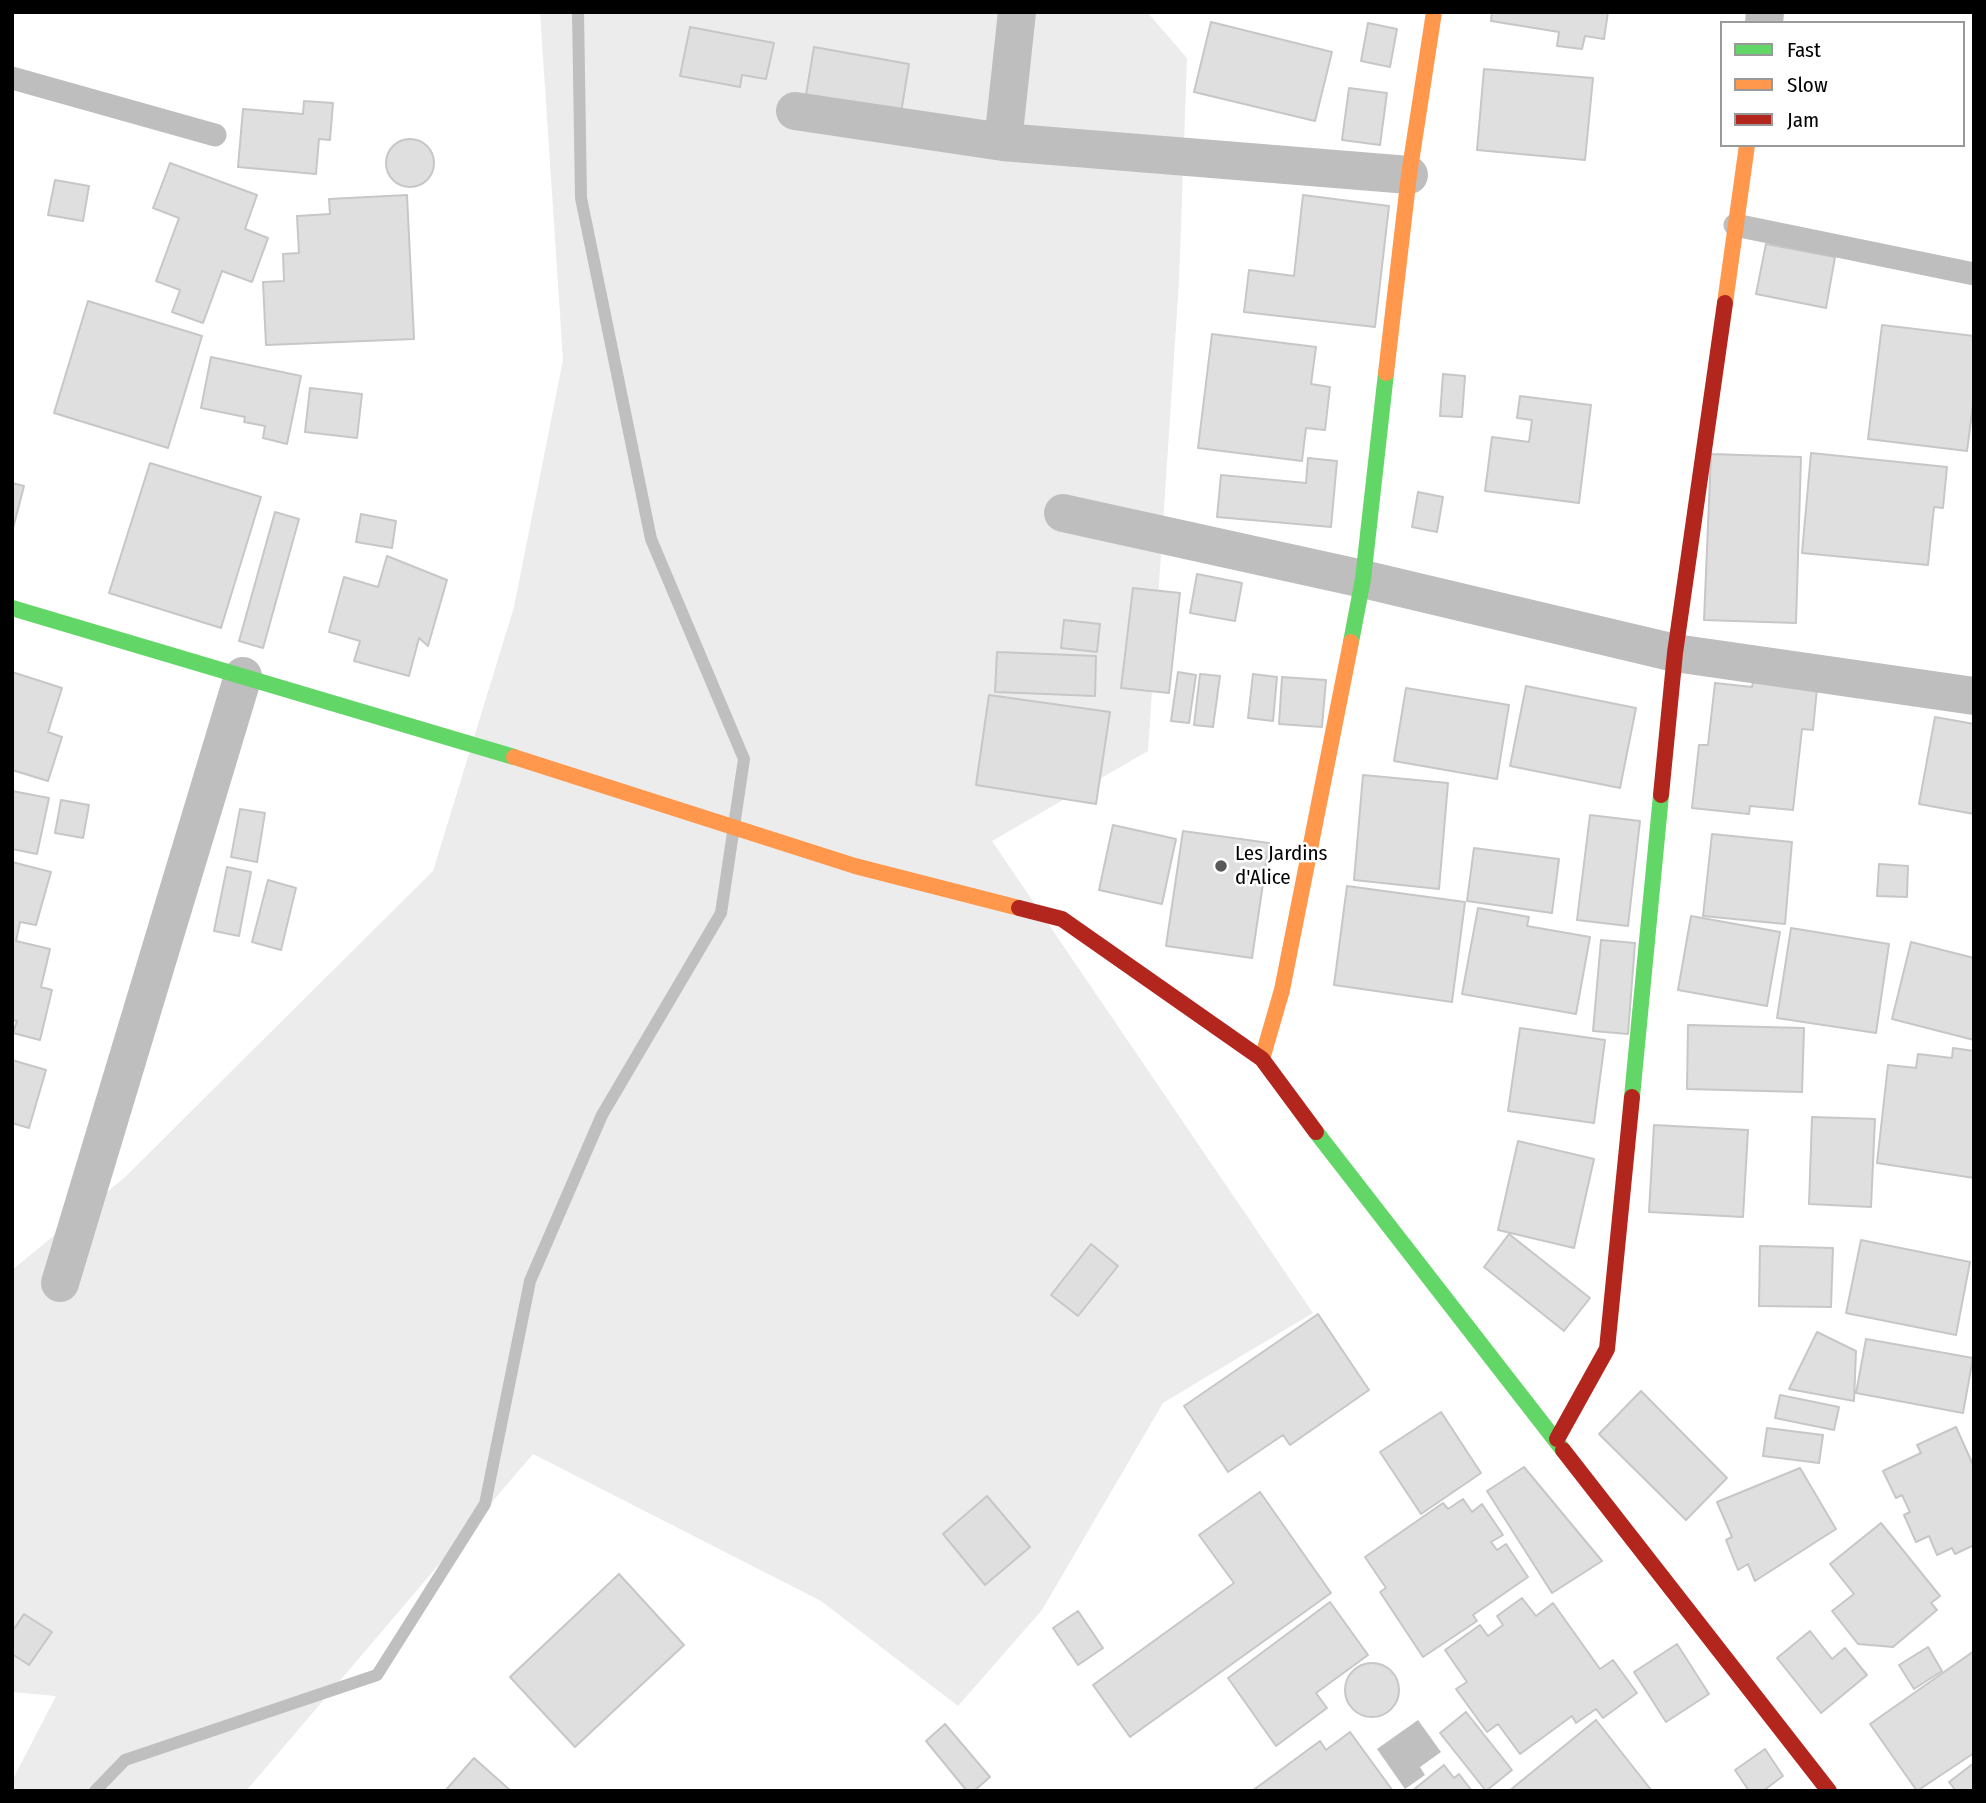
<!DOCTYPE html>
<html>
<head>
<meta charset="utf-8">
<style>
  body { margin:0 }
  #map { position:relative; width:1986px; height:1803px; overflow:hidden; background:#fff; font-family:"Fira Sans Condensed",sans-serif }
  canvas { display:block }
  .frame { position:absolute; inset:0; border:14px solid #000; pointer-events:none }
  .legend { position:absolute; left:1720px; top:21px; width:245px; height:126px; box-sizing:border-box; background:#fff; border:2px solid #999; margin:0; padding:9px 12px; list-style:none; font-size:21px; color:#000 }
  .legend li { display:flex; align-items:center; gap:14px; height:35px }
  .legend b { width:35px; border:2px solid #999 }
</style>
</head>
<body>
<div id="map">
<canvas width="1986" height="1803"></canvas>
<div class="frame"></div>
<ul class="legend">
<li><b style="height:9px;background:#63d668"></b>Fast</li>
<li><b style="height:9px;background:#ff974d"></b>Slow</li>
<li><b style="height:9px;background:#b3261e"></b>Jam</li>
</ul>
</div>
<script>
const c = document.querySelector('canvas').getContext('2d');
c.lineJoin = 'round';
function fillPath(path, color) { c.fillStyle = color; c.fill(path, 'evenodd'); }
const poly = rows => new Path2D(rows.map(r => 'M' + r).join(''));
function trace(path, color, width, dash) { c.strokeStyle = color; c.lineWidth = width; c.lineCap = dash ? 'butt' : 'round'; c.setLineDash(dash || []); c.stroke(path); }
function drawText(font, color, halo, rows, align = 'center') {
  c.font = font + ' "Fira Sans Condensed",sans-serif'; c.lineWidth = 5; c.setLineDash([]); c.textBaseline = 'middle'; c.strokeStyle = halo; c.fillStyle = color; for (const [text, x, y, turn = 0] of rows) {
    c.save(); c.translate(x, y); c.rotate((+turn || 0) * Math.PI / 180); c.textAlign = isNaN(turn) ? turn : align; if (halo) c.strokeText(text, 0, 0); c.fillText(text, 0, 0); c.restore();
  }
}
fillPath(poly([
  [540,12,1147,12,1187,58,1179,281,1148,751,992,841,1313,1313,1163,1403,1042,1610,958,1706,821,1601,533,1454,246,1791,12,1791,12,1781,56,1696,12,1692,12,1270,124,1178,433,871,514,607,563,360]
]), '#ececec');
fillPath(poly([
  [1418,1720,1441,1752,1420,1767,1425,1775,1405,1789,1377,1749]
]), '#bfbfbf');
trace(poly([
  [95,1791,125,1760,377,1675,485,1504,530,1281,602,1115,721,913,744,759,651,539,581,198,578,12]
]), '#bfbfbf', 12);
const building = poly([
  [1492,12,1608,12,1604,39,1585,36,1582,49,1557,46,1559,32,1491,21,1492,12],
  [1211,22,1332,52,1315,121,1194,92,1211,22],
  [1368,23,1397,29,1390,67,1361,61,1368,23],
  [690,27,774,43,766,79,742,75,740,87,680,76,690,27],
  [814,47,909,64,901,113,806,95,814,47],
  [1484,69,1593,78,1585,160,1477,150,1484,69],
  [1349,88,1387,93,1380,145,1342,140,1349,88],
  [304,101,333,103,330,140,319,139,316,174,238,167,243,109,303,114,304,101],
  '386 163a24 24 0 1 1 48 0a24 24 0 1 1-48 0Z',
  [170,163,257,195,245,229,268,238,252,282,222,271,203,323,172,312,180,290,156,281,179,218,153,208,170,163],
  [55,180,89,186,83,221,48,215,55,180],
  [407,195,414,339,266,345,263,282,284,281,283,254,299,253,297,216,330,214,329,199,407,195],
  [1303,195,1389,206,1375,327,1244,312,1249,270,1294,276,1303,195],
  [1766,244,1835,257,1826,308,1756,294,1766,244],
  [88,301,202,336,168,448,54,413,88,301],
  [1882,325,1974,336,1974,397,1967,451,1868,439,1882,325],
  [1212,334,1316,347,1311,384,1330,387,1325,430,1306,428,1302,461,1198,448,1212,334],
  [211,357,301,376,287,444,263,438,265,426,244,422,245,417,201,408,211,357],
  [1443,374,1465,376,1462,417,1440,416,1443,374],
  [310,388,362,394,357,438,305,432,310,388],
  [1520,396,1591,405,1579,503,1485,491,1492,437,1529,442,1532,420,1517,418,1520,396],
  [1811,453,1947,467,1943,508,1934,507,1928,565,1802,553,1811,453],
  [1711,454,1801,457,1796,623,1704,620,1711,454],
  [1308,458,1337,461,1331,527,1217,517,1221,475,1306,483,1308,458],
  [150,463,261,497,221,628,109,593,150,463],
  [12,483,24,486,12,532,12,483],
  [1418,492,1443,497,1437,532,1412,527,1418,492],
  [275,512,299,519,263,648,239,641,275,512],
  [361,514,396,521,392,548,356,542,361,514],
  [387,556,447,580,428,646,419,638,409,676,354,661,360,641,329,632,344,577,378,587,387,556],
  [1197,574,1242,583,1235,621,1190,613,1197,574],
  [1133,588,1180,593,1169,693,1121,688,1133,588],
  [1064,620,1100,624,1097,652,1061,648,1064,620],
  [997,652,1096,656,1095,696,995,692,997,652],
  [12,672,62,688,48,732,62,737,48,781,12,770,12,672],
  [1178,672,1196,675,1189,723,1171,721,1178,672],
  [1200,674,1220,676,1213,727,1194,725,1200,674],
  [1253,674,1277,677,1273,721,1248,718,1253,674],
  [1282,677,1326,680,1322,727,1279,724,1282,677],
  [1753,682,1817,688,1813,730,1802,729,1793,810,1750,806,1749,814,1692,808,1699,745,1708,745,1715,683,1752,687,1753,682],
  [1526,686,1636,708,1620,788,1510,766,1526,686],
  [1406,688,1509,705,1497,779,1394,761,1406,688],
  [989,695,1110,712,1096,804,976,785,989,695],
  [1935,717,1974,724,1974,814,1919,804,1935,717],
  [1363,775,1448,783,1439,889,1354,880,1363,775],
  [12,791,49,798,37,854,12,849,12,791],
  [61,800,89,805,83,838,55,833,61,800],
  [240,809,265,813,257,862,231,857,240,809],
  [1590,815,1640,821,1628,926,1577,920,1590,815],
  [1113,825,1176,839,1162,904,1099,890,1113,825],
  [1183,831,1269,843,1252,958,1166,946,1183,831],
  [1712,834,1792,842,1785,924,1703,916,1712,834],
  [1474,848,1559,859,1552,913,1467,901,1474,848],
  [12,862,51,872,36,925,20,922,16,941,50,949,41,987,52,990,40,1040,13,1033,17,1021,12,1020,12,862],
  [1879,864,1908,866,1907,897,1877,896,1879,864],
  [227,867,251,872,239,936,214,931,227,867],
  [268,880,296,888,281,950,252,942,268,880],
  [1347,886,1465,902,1452,1002,1334,985,1347,886],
  [1478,908,1529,917,1527,926,1590,937,1576,1014,1462,994,1478,908],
  [1691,916,1780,932,1767,1006,1678,990,1691,916],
  [1791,928,1889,944,1876,1033,1777,1018,1791,928],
  [1601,940,1635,943,1628,1034,1593,1031,1601,940],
  [1911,942,1974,958,1974,1040,1892,1019,1911,942],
  [1688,1025,1804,1028,1802,1092,1687,1089,1688,1025],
  [1520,1028,1605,1040,1594,1123,1508,1111,1520,1028],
  [1953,1048,1974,1051,1974,1178,1877,1163,1888,1065,1916,1068,1918,1054,1952,1058,1953,1048],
  [12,1060,46,1070,29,1128,12,1123,12,1060],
  [1812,1117,1875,1119,1871,1207,1809,1204,1812,1117],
  [1654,1125,1748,1130,1743,1217,1649,1212,1654,1125],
  [1518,1141,1594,1159,1574,1248,1498,1230,1518,1141],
  [1509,1234,1590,1298,1564,1331,1484,1267,1509,1234],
  [1861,1240,1970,1262,1956,1335,1846,1313,1861,1240],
  [1091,1244,1118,1266,1078,1316,1051,1295,1091,1244],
  [1760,1246,1833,1248,1831,1307,1759,1306,1760,1246],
  [1318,1314,1369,1390,1290,1445,1283,1435,1228,1472,1184,1406,1318,1314],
  [1817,1332,1856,1351,1854,1401,1789,1389,1817,1332],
  [1866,1339,1973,1358,1963,1413,1856,1393,1866,1339],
  [1641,1391,1727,1478,1686,1520,1599,1434,1641,1391],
  [1780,1395,1839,1407,1834,1430,1775,1418,1780,1395],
  [1441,1412,1481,1473,1421,1514,1380,1452,1441,1412],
  [1956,1427,1974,1467,1974,1545,1955,1554,1952,1548,1937,1555,1929,1536,1916,1542,1904,1515,1910,1512,1902,1495,1896,1498,1883,1471,1921,1453,1917,1445,1956,1427],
  [1767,1428,1823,1435,1819,1463,1763,1456,1767,1428],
  [1524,1467,1602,1561,1552,1593,1487,1491,1524,1467],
  [1800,1468,1836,1529,1755,1581,1748,1564,1738,1570,1726,1540,1732,1537,1717,1502,1800,1468],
  [1260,1492,1331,1593,1130,1737,1093,1685,1234,1583,1199,1535,1260,1492],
  [987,1496,1030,1547,985,1585,943,1534,987,1496],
  [1463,1499,1472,1512,1482,1504,1503,1535,1491,1542,1497,1550,1506,1544,1528,1577,1473,1615,1477,1621,1423,1657,1380,1592,1386,1588,1365,1557,1443,1503,1448,1509,1463,1499],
  [1881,1523,1940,1596,1931,1603,1937,1610,1893,1647,1858,1644,1832,1611,1854,1594,1830,1564,1881,1523],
  [619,1574,684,1645,575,1747,510,1677,619,1574],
  [1522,1598,1536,1616,1553,1603,1600,1669,1613,1660,1637,1693,1603,1718,1596,1709,1576,1723,1572,1716,1520,1754,1498,1724,1487,1732,1456,1689,1467,1682,1445,1650,1480,1625,1488,1636,1503,1625,1497,1616,1522,1598],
  [1330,1602,1368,1655,1316,1693,1327,1708,1276,1746,1228,1678,1330,1602],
  [1078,1611,1103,1648,1078,1665,1053,1628,1078,1611],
  [24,1614,52,1632,29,1665,12,1654,12,1632,24,1614],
  [1810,1631,1832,1659,1845,1648,1867,1675,1821,1713,1777,1658,1810,1631],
  [1677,1644,1709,1694,1666,1722,1634,1672,1677,1644],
  [1928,1647,1942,1671,1914,1689,1899,1665,1928,1647],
  [1974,1651,1974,1753,1917,1791,1870,1724,1974,1651],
  '1345 1690a27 27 0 1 1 54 0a27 27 0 1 1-54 0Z',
  [1466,1712,1512,1770,1486,1791,1440,1733,1466,1712],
  [1596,1720,1652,1791,1509,1791,1596,1720],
  [945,1724,990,1777,974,1791,967,1791,926,1741,945,1724],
  [1350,1732,1393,1791,1252,1791,1320,1741,1326,1750,1350,1732],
  [1765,1749,1783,1776,1763,1791,1749,1791,1735,1770,1765,1749],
  [474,1758,511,1791,445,1791,474,1758],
  [1974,1763,1974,1791,1956,1791,1949,1782,1974,1763],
  [1444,1765,1454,1778,1459,1774,1472,1791,1412,1791,1444,1765]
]);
fillPath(building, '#dfdfdf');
trace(building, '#c7c7c7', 2);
trace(poly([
  [12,78,215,135],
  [1735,225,1974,274]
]), '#bebebe', 23);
trace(poly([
  [1764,23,1765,12],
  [795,111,1003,142,1409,175],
  [1003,142,1017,12],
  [1063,513,1363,579,1675,653,1974,696],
  [60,1283,243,676]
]), '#bebebe', 38);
trace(poly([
  [12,608,514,757],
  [1351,642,1363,579,1386,373],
  [1632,1097,1661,795],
  [1316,1132,1563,1450]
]), '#63d668', 16);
trace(poly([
  [1725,303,1747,145],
  [1386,373,1409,175,1434,12],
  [514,757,855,866,1019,908],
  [1262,1059,1282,990,1351,642]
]), '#ff974d', 16);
trace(poly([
  [1661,795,1675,653,1725,303],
  [1019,908,1062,919,1262,1059,1316,1132],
  [1557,1439,1607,1349,1632,1097],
  [1563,1450,1829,1791]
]), '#b3261e', 16);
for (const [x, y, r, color] of [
  [1221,866,7,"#595959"]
]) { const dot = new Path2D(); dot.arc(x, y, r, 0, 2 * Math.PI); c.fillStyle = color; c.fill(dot); trace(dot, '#fff', 2.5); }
drawText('21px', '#000', '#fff', [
  ["Les Jardins",1235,854],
  ["d'Alice",1235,878]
], 'left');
</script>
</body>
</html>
